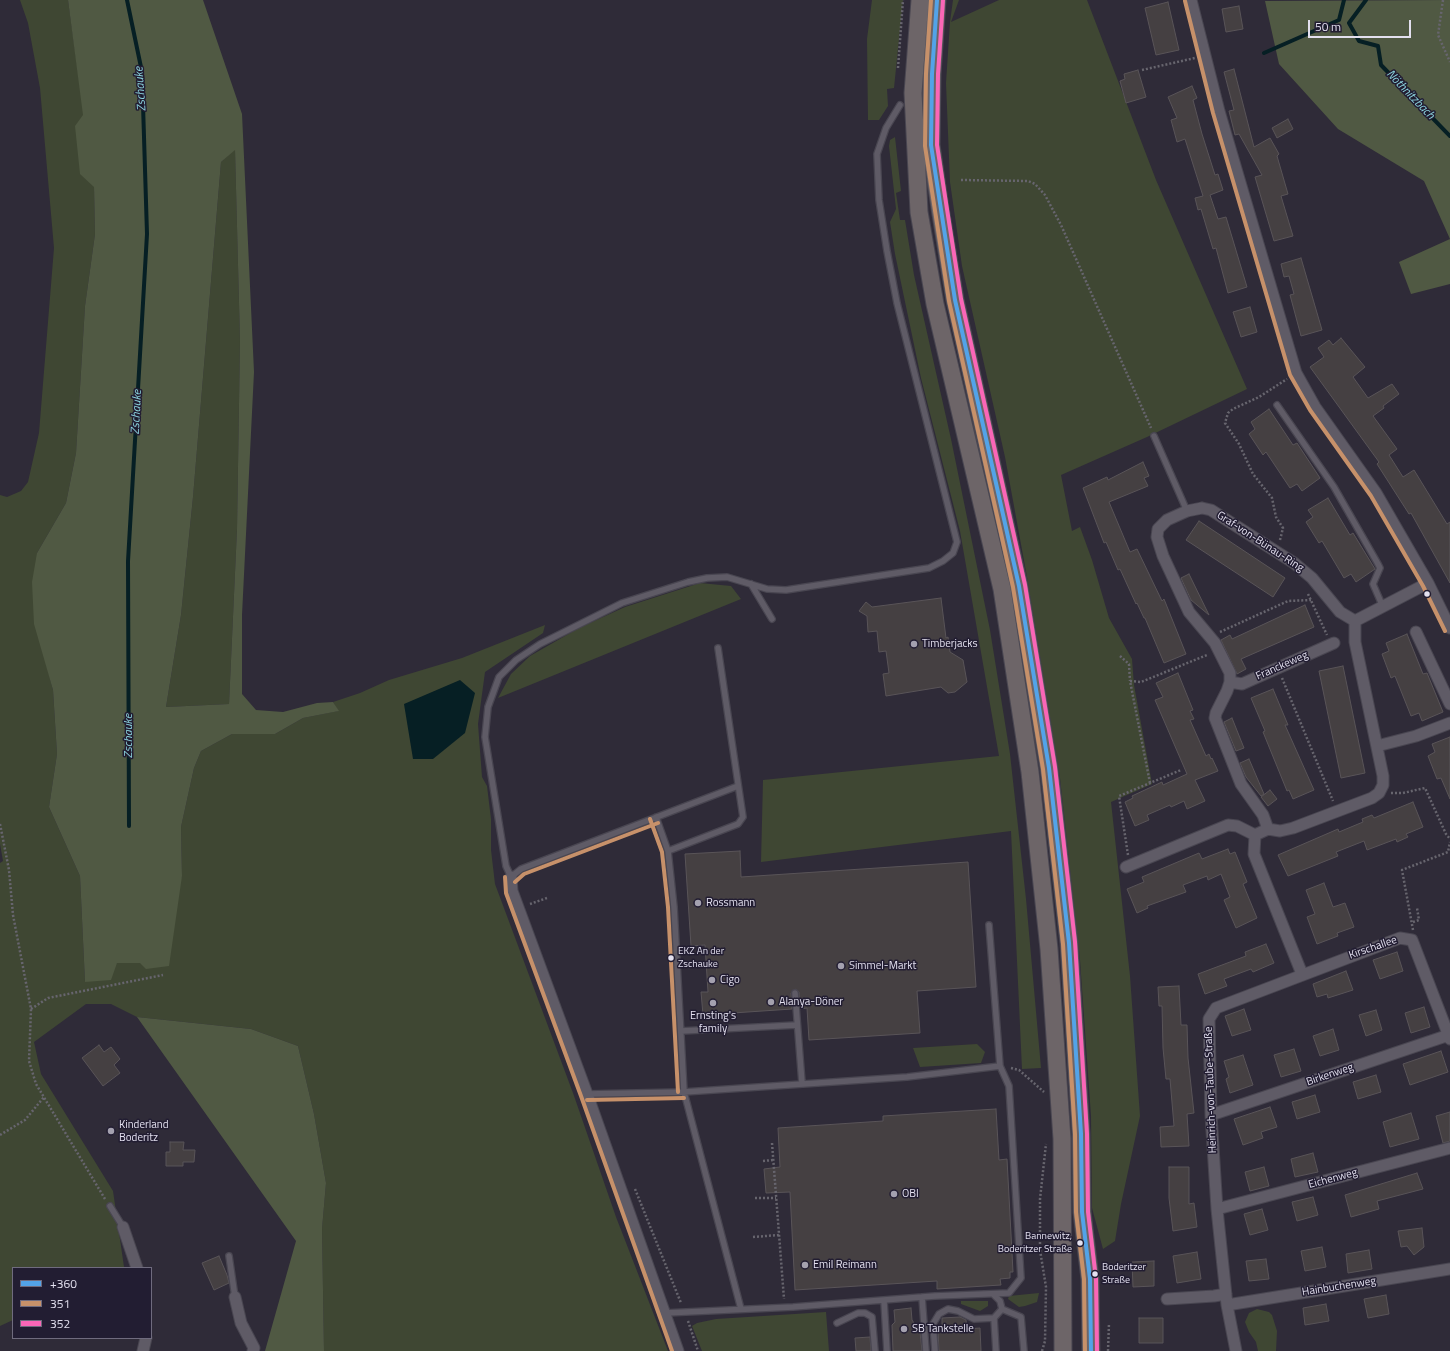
<!DOCTYPE html>
<html>
<head>
<meta charset="utf-8">
<style>
  body { margin:0 }
  #map { position:relative; width:1450px; height:1351px; overflow:hidden; background:#2f2b38; font-family:"Titillium Web",sans-serif }
  canvas { display:block }
  .legend { position:absolute; left:12px; top:1267px; width:140px; height:72px; box-sizing:border-box; background:#221d32; border:1px solid #6f6b7e; margin:0; padding:5px 7px; list-style:none; font-size:12px; color:#e3e0ef }
  .legend li { display:flex; align-items:center; gap:8px; height:20px }
  .legend b { width:20px; border:1px solid #6f6b7e }
  .scale { position:absolute; left:1308px; top:20px; width:103px; height:18px; box-sizing:border-box; border:2px solid #e3e0ef; border-top:0; padding-left:5px; font-size:12px; line-height:14px; white-space:nowrap; color:#e3e0ef; -webkit-text-stroke:3px #221d32; paint-order:stroke }
</style>
</head>
<body>
<div id="map">
<canvas width="1450" height="1351"></canvas>
<ul class="legend">
<li><b style="height:5px;background:#53a3e8"></b>+360</li>
<li><b style="height:5px;background:#c7916a"></b>351</li>
<li><b style="height:5px;background:#fa66b7"></b>352</li>
</ul>
<div class="scale">50 m</div>
</div>
<script>
const c = document.querySelector('canvas').getContext('2d');
c.lineJoin = 'round';
function fillPath(path, color) { c.fillStyle = color; c.fill(path, 'evenodd'); }
const poly = rows => new Path2D(rows.map(r => 'M' + r).join(''));
function trace(path, color, width, dash) { c.strokeStyle = color; c.lineWidth = width; c.lineCap = dash ? 'butt' : 'round'; c.setLineDash(dash || []); c.stroke(path); }
function drawText(font, color, halo, rows, align = 'center') {
  c.font = font + ' "Titillium Web",sans-serif'; c.lineWidth = 3; c.setLineDash([]); c.textBaseline = 'middle'; c.strokeStyle = halo; c.fillStyle = color; for (const [text, x, y, turn = 0] of rows) {
    c.save(); c.translate(x, y); c.rotate((+turn || 0) * Math.PI / 180); c.textAlign = isNaN(turn) ? turn : align; if (halo) c.strokeText(text, 0, 0); c.fillText(text, 0, 0); c.restore();
  }
}
fillPath(poly([
  [20,0,68,0,94,187,95,234,85,306,76,453,66,503,37,553,45,659,53,690,57,754,49,807,80,876,85,982,117,963,140,963,182,876,181,827,194,768,201,751,232,734,275,734,303,718,338,711,333,702,360,693,389,680,462,658,545,625,543,633,485,672,478,724,482,777,487,786,491,819,491,850,495,884,573,1093,616,1217,668,1351,324,1351,322,1229,326,1183,314,1114,298,1046,251,1029,137,1017,111,1004,86,1004,34,1042,41,1074,113,1191,124,1267,13,1268,13,1320,0,1326,0,863,3,861,0,844,0,495,7,497,21,491,28,482,39,433,54,248,40,88,28,23],
  [872,0,903,0,894,88,887,89,888,106,879,120,868,120,867,39],
  [953,0,959,0,951,22,999,0,1087,0,1156,180,1247,389,1147,437,1061,475,1072,531,1080,527,1092,560,1109,618,1132,659,1134,685,1152,784,1111,802,1130,976,1140,1116,1121,1204,1115,1241,1103,1249,1092,1208,1091,1116,1080,960,1060,778,1027,577,1005,457,962,266,950,182,946,83,950,22],
  [895,137,901,191,896,193,900,220,905,220,914,275,951,439,990,630,1010,754,1026,899,1041,1068,1022,1069,1011,831,761,862,763,780,999,756,960,531,921,378,895,254,890,222,896,209,889,146,890,140],
  [235,149,240,341,237,529,229,704,166,707,181,615,193,497,221,162],
  [700,583,731,586,741,599,498,698,511,674,530,656,579,628,625,607],
  [977,1044,985,1052,981,1063,920,1067,913,1048],
  [1039,1293,1037,1302,1025,1306,1019,1307,1008,1299,1009,1296],
  [961,1301,988,1301,988,1306,980,1311,961,1304],
  [1257,1309,1269,1312,1272,1315,1277,1331,1276,1351,1258,1351,1256,1342,1249,1332,1245,1322,1249,1313],
  [826,1312,829,1351,702,1351,692,1326,697,1323,716,1319]
]), '#3f4733');
fillPath(poly([
  [68,0,203,0,242,114,254,372,242,615,242,694,256,710,283,712,317,703,333,702,339,711,303,718,275,734,232,734,201,751,194,768,181,827,182,876,169,966,146,969,140,963,117,963,111,980,85,982,80,876,49,807,57,754,53,690,34,624,32,582,37,553,66,503,76,453,85,306,95,234,94,187,80,174,75,126,83,115],
  [235,150,240,341,237,529,229,704,166,707,181,615,193,497,221,162],
  [1450,0,1450,284,1411,294,1399,262,1450,239,1424,181,1338,129,1279,64,1265,1],
  [137,1017,251,1029,298,1046,314,1114,326,1183,322,1229,324,1351,265,1351,296,1241]
]), '#505943');
fillPath(poly([
  [460,680,475,693,465,733,433,759,413,759,404,704]
]), '#061f24');
trace(poly([
  [127,0,142,72,147,234,128,561,129,826],
  [1366,0,1349,23,1359,41,1378,46,1381,65,1450,136],
  [1264,53,1339,20,1344,0]
]), '#061f24', 4);
const building = poly([
  [1168,2,1179,50,1156,55,1145,8,1168,2],
  [1239,6,1243,29,1226,32,1222,9,1239,6],
  [1234,69,1254,147,1270,138,1279,154,1277,156,1288,194,1281,196,1293,236,1274,241,1255,177,1262,175,1239,134,1235,135,1229,111,1234,110,1224,72,1234,69],
  [1138,70,1146,97,1126,103,1120,81,1125,79,1124,74,1138,70],
  [1192,86,1197,98,1193,100,1202,134,1215,175,1218,174,1223,190,1210,195,1218,219,1226,217,1247,287,1228,293,1216,248,1213,249,1201,209,1198,210,1195,198,1203,196,1185,139,1177,142,1171,120,1177,118,1168,97,1192,86],
  [1288,119,1293,129,1277,138,1272,128,1288,119],
  [1301,258,1322,330,1301,336,1290,295,1294,294,1289,276,1284,277,1281,264,1301,258],
  [1250,307,1257,332,1241,337,1233,312,1250,307],
  [1341,338,1365,367,1353,377,1368,398,1392,384,1399,394,1383,406,1384,408,1373,416,1397,449,1389,455,1403,477,1414,470,1447,524,1450,522,1450,583,1411,513,1409,514,1377,464,1379,462,1310,367,1324,357,1318,348,1329,340,1333,345,1341,338],
  [1269,409,1293,445,1297,443,1320,478,1302,491,1297,484,1290,488,1266,452,1263,455,1249,434,1255,429,1251,422,1269,409],
  [1143,462,1149,476,1144,478,1148,486,1109,502,1130,552,1137,549,1162,601,1164,599,1186,654,1164,663,1145,618,1144,618,1137,603,1136,604,1120,569,1118,570,1106,542,1104,543,1083,488,1107,477,1108,480,1143,462],
  [1328,498,1350,535,1353,533,1375,569,1356,582,1351,574,1344,578,1322,541,1319,543,1306,522,1313,517,1308,510,1328,498],
  [1199,521,1285,578,1273,597,1186,540,1199,521],
  [1189,574,1209,615,1191,600,1181,578,1189,574],
  [941,598,946,638,948,637,950,652,963,660,967,682,955,692,948,693,941,687,886,696,883,674,889,673,886,651,879,652,877,631,868,632,867,616,859,611,866,602,872,607,941,598],
  [1305,605,1314,627,1241,659,1246,669,1237,674,1221,640,1230,635,1232,639,1305,605],
  [1407,634,1423,674,1427,673,1443,712,1422,721,1419,713,1411,716,1395,676,1391,678,1382,654,1389,651,1386,643,1407,634],
  [1343,666,1365,773,1341,778,1319,671,1343,666],
  [1178,673,1193,710,1190,711,1194,719,1190,720,1206,756,1209,754,1211,759,1212,758,1218,771,1195,780,1205,801,1187,809,1184,801,1171,807,1170,805,1147,815,1149,820,1135,826,1125,802,1133,798,1132,796,1162,782,1163,785,1187,774,1155,700,1163,697,1156,683,1178,673],
  [1273,689,1288,725,1285,725,1314,790,1293,799,1289,790,1287,791,1263,732,1265,731,1251,698,1273,689],
  [1232,718,1244,748,1236,751,1224,722,1232,718],
  [1450,737,1450,799,1441,778,1437,779,1428,756,1435,752,1432,744,1450,737],
  [1249,759,1264,794,1261,796,1246,777,1240,763,1249,759],
  [1270,790,1277,799,1268,806,1261,797,1270,790],
  [1413,802,1423,827,1406,834,1408,837,1397,842,1396,839,1367,850,1364,841,1336,852,1338,856,1288,876,1278,855,1338,829,1339,832,1363,822,1362,819,1372,815,1374,818,1413,802],
  [1228,849,1230,854,1235,852,1247,882,1243,884,1257,918,1236,928,1224,900,1230,897,1221,874,1208,880,1207,876,1183,885,1186,892,1147,906,1148,908,1137,913,1127,889,1144,882,1142,877,1199,853,1202,859,1228,849],
  [740,851,741,877,968,862,976,987,917,991,920,1033,809,1040,807,1008,800,1009,799,992,795,989,791,993,792,1009,703,1015,701,992,708,992,705,945,691,946,685,854,740,851],
  [1324,883,1333,907,1345,903,1354,927,1337,933,1338,936,1317,944,1307,917,1315,914,1306,890,1324,883],
  [1266,944,1274,963,1253,972,1251,969,1224,979,1227,986,1205,994,1198,974,1246,956,1245,952,1266,944],
  [1397,952,1403,971,1380,979,1373,960,1397,952],
  [1346,971,1353,990,1328,998,1327,994,1317,997,1313,984,1346,971],
  [1179,986,1181,1025,1187,1025,1188,1058,1194,1113,1187,1114,1189,1146,1161,1147,1160,1127,1174,1126,1170,1079,1166,1079,1163,1048,1162,1006,1159,1006,1158,987,1179,986],
  [1424,1007,1430,1027,1411,1033,1405,1013,1424,1007],
  [1244,1009,1251,1030,1232,1036,1225,1016,1244,1009],
  [1376,1010,1382,1030,1366,1036,1359,1015,1376,1010],
  [1333,1029,1339,1050,1320,1056,1313,1036,1333,1029],
  [99,1045,104,1052,111,1047,120,1059,114,1065,120,1073,103,1086,82,1058,99,1045],
  [1294,1049,1301,1071,1281,1077,1274,1055,1294,1049],
  [1441,1051,1448,1072,1410,1085,1403,1064,1441,1051],
  [1243,1055,1253,1085,1230,1093,1226,1079,1229,1077,1224,1061,1243,1055],
  [1376,1075,1381,1092,1358,1099,1353,1082,1376,1075],
  [1315,1095,1320,1112,1297,1119,1292,1102,1315,1095],
  [1270,1107,1277,1127,1261,1132,1263,1138,1243,1145,1234,1119,1270,1107],
  [996,1109,999,1160,1007,1159,1013,1272,1010,1272,1010,1278,1000,1279,1001,1285,937,1289,937,1281,795,1290,790,1192,766,1193,764,1169,780,1167,778,1128,883,1121,883,1116,996,1109],
  [1450,1112,1450,1141,1443,1143,1436,1116,1450,1112],
  [1411,1113,1419,1139,1390,1147,1383,1122,1411,1113],
  [170,1142,184,1142,183,1150,195,1150,194,1162,183,1162,183,1166,166,1166,166,1152,170,1152,170,1142],
  [1313,1153,1318,1172,1295,1177,1291,1159,1313,1153],
  [1169,1167,1189,1167,1189,1204,1194,1203,1197,1227,1173,1231,1169,1198,1169,1167],
  [1264,1167,1269,1186,1250,1191,1245,1172,1264,1167],
  [1417,1173,1423,1189,1377,1201,1379,1209,1351,1217,1345,1195,1417,1173],
  [1313,1197,1318,1215,1297,1221,1292,1202,1313,1197],
  [1262,1209,1268,1230,1250,1235,1244,1214,1262,1209],
  [1422,1228,1424,1247,1414,1255,1407,1246,1401,1247,1398,1231,1422,1228],
  [1322,1247,1326,1267,1305,1271,1301,1251,1322,1247],
  [1369,1250,1372,1269,1348,1273,1346,1254,1369,1250],
  [1197,1252,1201,1279,1177,1283,1173,1256,1197,1252],
  [219,1256,227,1275,229,1283,214,1290,202,1263,219,1256],
  [1266,1259,1269,1279,1249,1281,1246,1261,1266,1259],
  [1154,1261,1154,1286,1133,1287,1132,1262,1154,1261],
  [1386,1295,1389,1314,1368,1318,1364,1299,1386,1295],
  [1326,1304,1329,1321,1305,1325,1303,1308,1326,1304],
  [911,1308,912,1320,916,1326,917,1332,920,1332,922,1351,893,1351,892,1325,895,1322,894,1310,911,1308],
  [960,1317,966,1320,967,1329,980,1328,981,1351,939,1351,938,1330,942,1330,942,1318,960,1317],
  [1139,1318,1163,1318,1163,1343,1139,1343,1139,1318],
  [870,1337,871,1351,856,1351,855,1338,870,1337]
]);
fillPath(building, '#454042');
trace(building, '#595458', 1);
const lane = poly([
  [1277,405,1334,487,1378,564,1380,568,1373,584,1383,607],
  [1154,436,1187,511],
  [751,584,772,619],
  [738,786,521,869,511,877,506,866,485,737,488,707,499,677,516,660,540,644,622,603,688,582,707,578,727,577,767,589,786,590,929,568,943,561,953,553,957,542,897,303,887,251,879,200,877,154,886,128,900,105],
  [656,817,668,851,674,907,684,1092,741,1309],
  [668,851,738,824,743,817,718,648],
  [795,993,802,1083],
  [681,1031,797,1025],
  [587,1094,684,1092,907,1077,1000,1066],
  [110,1206,123,1227],
  [229,1256,235,1297],
  [993,1294,1000,1301,1002,1309],
  [922,1297,926,1351],
  [884,1301,887,1351],
  [665,1313,793,1307,935,1296,1009,1293,1021,1278,1009,1086,1000,1066,989,925],
  [837,1323,858,1313,865,1313,872,1317,875,1351],
  [935,1351,933,1324,939,1314,948,1309,958,1311,974,1319,994,1318],
  [996,1351,994,1318,1002,1309,1021,1317,1024,1351]
]);
const street = poly([
  [1191,0,1219,111,1296,373,1315,407,1376,493,1428,583,1450,628],
  [1202,508,1211,510,1294,563,1312,578,1340,612,1355,621,1355,642,1383,776,1383,785,1379,793,1372,798,1293,828,1280,831,1268,829,1263,815,1241,784,1215,718,1216,713,1227,691,1230,682,1230,673,1215,643,1189,612,1163,556,1157,537,1158,529,1167,520,1187,511,1202,508],
  [1355,621,1428,583],
  [1416,632,1450,704],
  [1230,682,1242,684,1334,643],
  [1377,746,1416,736,1450,723],
  [1255,835,1254,854,1302,974],
  [1126,867,1228,825,1237,826,1255,835,1268,829],
  [511,877,512,891,587,1094,678,1351],
  [1211,1115,1449,1035],
  [1217,1209,1450,1148],
  [123,1227,137,1268],
  [235,1297,241,1323,254,1348,253,1351],
  [1167,1299,1214,1296,1226,1294],
  [1227,1305,1450,1269],
  [143,1351,146,1338],
  [1236,1351,1227,1305,1217,1209,1211,1115,1209,1019,1216,1008,1400,938,1412,940,1450,1039]
]);
const primary = poly([
  [920,0,913,93,919,212,935,304,1002,589,1030,772,1049,949,1062,1139,1063,1351],
  [937,0,932,74,931,145,940,208,955,300,1019,586,1049,768,1069,943,1081,1134,1082,1212,1090,1279,1091,1351]
]);
trace(lane, '#494651', 8);
trace(street, '#494651', 13);
trace(primary, '#494651', 19);
trace(poly([
  [1443,0,1438,35,1450,62],
  [898,68,903,0],
  [1142,70,1195,58],
  [961,180,1028,181,1035,184,1045,195,1061,225,1151,428],
  [1280,540,1283,528,1276,517,1272,498,1253,474,1239,444,1225,423,1228,413,1233,409,1259,397,1287,379],
  [1308,594,1327,635],
  [1220,632,1288,601,1311,600],
  [1120,656,1129,664,1130,681],
  [1282,678,1333,801],
  [1150,783,1130,681,1141,682,1207,655],
  [1391,793,1403,793,1425,788,1446,834,1450,839],
  [0,824,9,870,13,915,31,1009,29,1061,36,1084,105,1199],
  [1128,855,1119,796,1181,770],
  [530,904,547,898],
  [1413,922,1419,920,1417,908],
  [1413,930,1402,870,1448,852,1450,842],
  [31,1009,48,998,163,975],
  [1011,1068,1019,1070,1044,1092],
  [0,1135,25,1120,44,1097],
  [772,1143,784,1299],
  [763,1161,773,1160],
  [635,1189,681,1303],
  [755,1198,776,1198],
  [753,1237,779,1235],
  [688,1321,698,1351],
  [1042,1351,1045,1341,1046,1287,1040,1250,1040,1199,1046,1144],
  [1108,1351,1109,1323]
]), '#67656e', 2.5, [2, 2]);
trace(lane, '#5f5b66', 5.5);
trace(street, '#5f5b66', 11);
trace(primary, '#6d6568', 17);
trace(poly([
  [937,0,932,74,931,145,955,300,1019,586,1049,768,1069,943,1081,1134,1082,1212,1090,1279,1091,1351]
]), '#53a3e8', 4);
trace(poly([
  [931,0,926,74,925,146,949,301,1013,587,1043,769,1063,944,1075,1134,1076,1212,1084,1279,1085,1351],
  [1185,1,1213,113,1290,375,1310,410,1371,496,1423,586,1445,631],
  [650,819,662,852,668,907,678,1092],
  [505,877,506,893,581,1096,672,1351],
  [515,882,524,874,658,823],
  [587,1100,684,1098]
]), '#c7916a', 4);
trace(poly([
  [943,0,938,74,937,145,961,299,1025,585,1055,767,1075,942,1087,1134,1088,1212,1096,1279,1097,1351]
]), '#fa66b7', 4);
for (const [x, y, r, color] of [
  [1427,594,3.5,"#e3e0ef"],
  [914,644,4,"#a4a1af"],
  [698,903,4,"#a4a1af"],
  [671,958,3.5,"#e3e0ef"],
  [841,966,4,"#a4a1af"],
  [712,980,4,"#a4a1af"],
  [771,1002,4,"#a4a1af"],
  [713,1003,4,"#a4a1af"],
  [111,1131,4,"#a4a1af"],
  [894,1194,4,"#a4a1af"],
  [1080,1243,3.5,"#e3e0ef"],
  [805,1265,4,"#a4a1af"],
  [1095,1274,3.5,"#e3e0ef"],
  [904,1329,4,"#a4a1af"]
]) { const dot = new Path2D(); dot.arc(x, y, r, 0, 2 * Math.PI); c.fillStyle = color; c.fill(dot); trace(dot, '#221d32', 1.5); }
drawText('10px', '#e3e0ef', '#221d32', [
  ["EKZ An der",678,952],
  ["Zschauke",678,965],
  ["Bannewitz,",1072,1237,"right"],
  ["Boderitzer Straße",1072,1250,"right"],
  ["Boderitzer",1102,1268],
  ["Straße",1102,1281]
], 'left');
drawText('11px', '#e3e0ef', '#221d32', [
  ["Graf-von-Bünau-Ring",1260,542,33],
  ["Franckeweg",1282,666,-24],
  ["Kirschallee",1373,948,-19],
  ["Birkenweg",1330,1075,-19],
  ["Heinrich-von-Taube-Straße",1211,1090,-92],
  ["Eichenweg",1333,1179,-15],
  ["Hainbuchenweg",1339,1287,-9]
]);
drawText('11px', '#e3e0ef', '#221d32', [
  ["Timberjacks",922,644],
  ["Rossmann",706,903],
  ["Simmel-Markt",849,966],
  ["Cigo",720,980],
  ["Alanya-Döner",779,1002],
  ["Ernsting's",713,1016,"center"],
  ["family",713,1029,"center"],
  ["Kinderland",119,1125],
  ["Boderitz",119,1138],
  ["OBI",902,1194],
  ["Emil Reimann",813,1265],
  ["SB Tankstelle",912,1329]
], 'left');
drawText('italic 12px', '#8bd4de', '#221d32', [
  ["Zschauke",141,89,-94],
  ["Nöthnitzbach",1410,95,46],
  ["Zschauke",137,412,-87],
  ["Zschauke",129,736,-90]
]);
</script>
</body>
</html>
